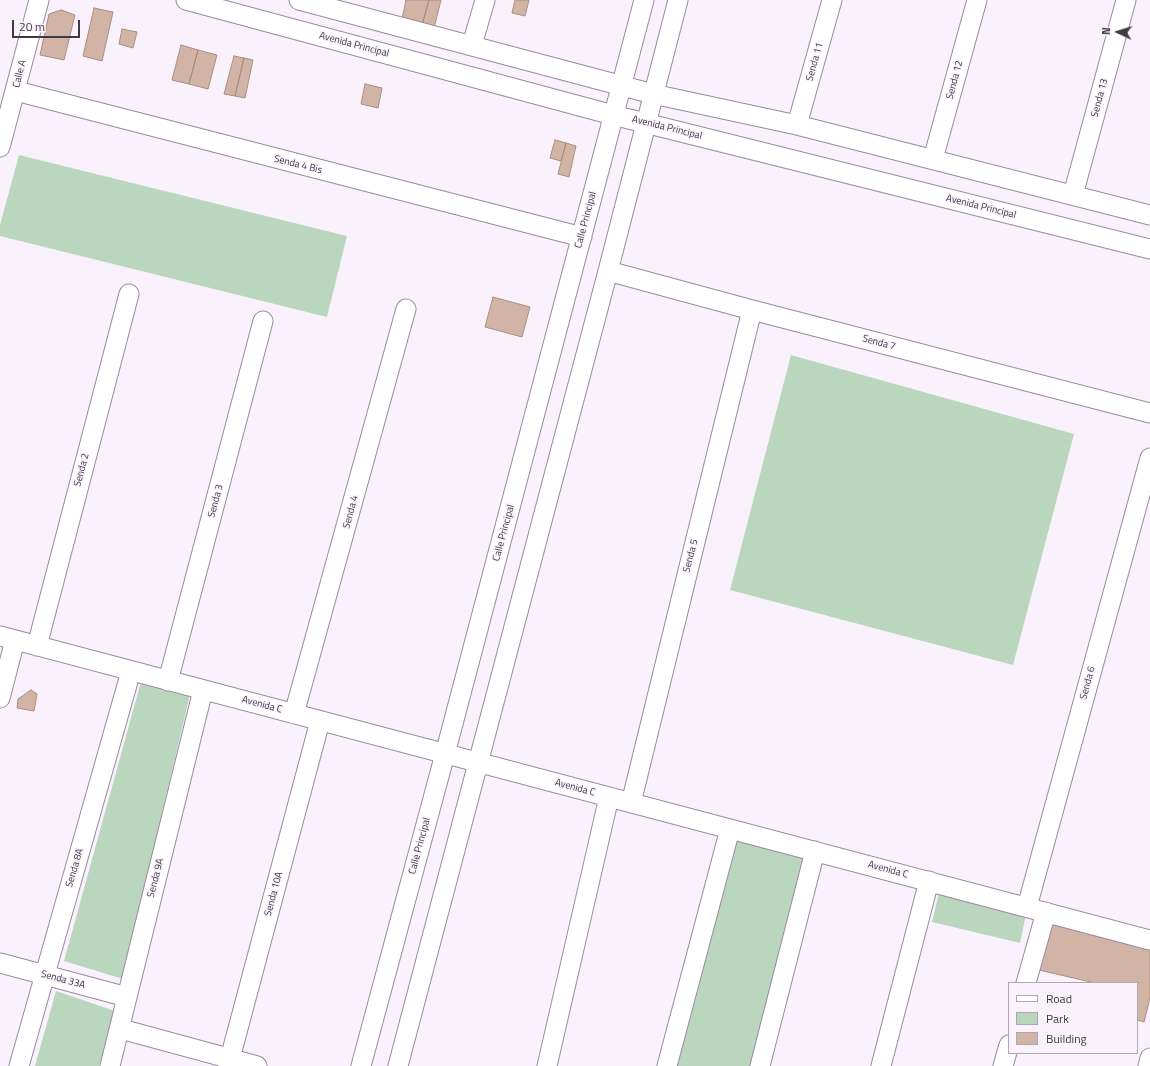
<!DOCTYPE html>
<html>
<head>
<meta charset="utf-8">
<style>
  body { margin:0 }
  #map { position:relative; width:1150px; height:1066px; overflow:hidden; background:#f9f2fc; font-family:"Titillium Web",sans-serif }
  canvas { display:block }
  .legend { position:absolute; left:1008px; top:982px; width:130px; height:72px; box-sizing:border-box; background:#f9f2fc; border:1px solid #afa8b2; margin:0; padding:5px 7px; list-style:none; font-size:12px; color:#403943 }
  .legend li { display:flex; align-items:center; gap:8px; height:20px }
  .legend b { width:20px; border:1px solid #afa8b2 }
  .north { position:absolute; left:1098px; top:12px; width:40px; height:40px; -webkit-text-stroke:3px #f9f2fc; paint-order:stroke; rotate:274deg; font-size:11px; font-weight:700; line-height:16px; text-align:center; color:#403943 }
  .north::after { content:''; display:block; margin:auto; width:14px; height:18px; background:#403943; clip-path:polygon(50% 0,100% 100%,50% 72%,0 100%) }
  .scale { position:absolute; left:12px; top:20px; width:68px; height:18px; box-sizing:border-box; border:2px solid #403943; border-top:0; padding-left:5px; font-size:12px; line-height:14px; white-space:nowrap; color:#403943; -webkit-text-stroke:3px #f9f2fc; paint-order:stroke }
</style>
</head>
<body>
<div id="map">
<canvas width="1150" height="1066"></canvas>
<ul class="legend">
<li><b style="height:5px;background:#fff"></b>Road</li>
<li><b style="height:11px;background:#bad7be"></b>Park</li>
<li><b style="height:11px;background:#d2b4a6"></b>Building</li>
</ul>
<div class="north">N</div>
<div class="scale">20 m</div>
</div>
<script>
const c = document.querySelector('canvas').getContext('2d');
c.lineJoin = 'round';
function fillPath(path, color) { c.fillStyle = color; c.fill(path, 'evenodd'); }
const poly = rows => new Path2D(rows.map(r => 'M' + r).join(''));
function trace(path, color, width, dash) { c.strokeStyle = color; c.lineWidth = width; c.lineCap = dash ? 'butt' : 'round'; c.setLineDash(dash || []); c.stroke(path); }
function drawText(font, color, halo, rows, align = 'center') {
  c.font = font + ' "Titillium Web",sans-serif'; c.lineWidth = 3; c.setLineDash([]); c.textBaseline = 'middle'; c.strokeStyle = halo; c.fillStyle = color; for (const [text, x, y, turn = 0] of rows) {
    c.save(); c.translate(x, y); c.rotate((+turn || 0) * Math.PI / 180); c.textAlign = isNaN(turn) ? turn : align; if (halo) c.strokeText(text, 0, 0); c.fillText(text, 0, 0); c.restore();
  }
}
fillPath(poly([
  [19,155,347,236,327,317,0,236,0,225],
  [791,355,1074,434,1013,665,730,590],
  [142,678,192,686,123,979,64,961],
  [735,838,805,857,752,1066,675,1066],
  [942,880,1028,905,1020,943,932,922],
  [56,991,115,1011,99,1066,35,1066]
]), '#bad7be');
const building = poly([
  [406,0,429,0,422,25,402,19,406,0],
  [429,0,441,0,434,28,422,25,429,0],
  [515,0,529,0,525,16,512,13,515,0],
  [94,8,113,12,102,61,83,56,94,8],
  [61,10,75,15,64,60,40,55,49,14,61,10],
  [122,29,137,32,133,48,119,44,122,29],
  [181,45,198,50,189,84,172,80,181,45],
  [198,50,217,55,208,89,189,84,198,50],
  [234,56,244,58,235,96,224,94,234,56],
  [244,58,253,60,245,98,235,96,244,58],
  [365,84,382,88,378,108,361,104,365,84],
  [555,140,566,143,561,161,550,158,555,140],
  [566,143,576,146,569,177,558,174,566,143],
  [493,297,530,307,522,337,485,327,493,297],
  [31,690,37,694,34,711,17,708,18,699,31,690],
  [1054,917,1150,944,1150,998,1144,1022,1137,1020,1137,983,1095,983,1039,970,1054,917]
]);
fillPath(building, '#d2b4a6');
trace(building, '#a98e80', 1);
const street = poly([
  [186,0,613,115,1150,249],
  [299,0,653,94,797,125,1150,215],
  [472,45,485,0],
  [16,91,582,237],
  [797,125,832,0],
  [0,147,39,0],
  [933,159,977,0],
  [1073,195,1126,0],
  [608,271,752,310,1150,413],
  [0,636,1150,940],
  [37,646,129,294],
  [168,681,263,321],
  [0,698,15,640],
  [294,714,406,309],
  [631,803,752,310],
  [1027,907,1150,458],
  [0,963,127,997],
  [1026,983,1046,912],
  [121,1029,257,1066],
  [19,1066,131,671],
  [110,1066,203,690],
  [228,1066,320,721],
  [361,1066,445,754,644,0],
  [398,1066,608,271,678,0],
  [547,1066,609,797],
  [667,1066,730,829],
  [760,1066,815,851],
  [881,1066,929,881],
  [1003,1066,1009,1045],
  [1148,1066,1150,1058]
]);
trace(street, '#9989a0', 21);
trace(street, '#fff', 19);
drawText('10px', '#403943', '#f9f2fc', [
  ["Avenida Principal",354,45,15],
  ["Senda 11",815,62,-74],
  ["Calle A",20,74,-76],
  ["Senda 12",955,80,-75],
  ["Senda 13",1100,98,-75],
  ["Avenida Principal",667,128,14],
  ["Senda 4 Bis",298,165,14],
  ["Avenida Principal",981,207,14],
  ["Calle Principal",586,220,-75],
  ["Senda 7",879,343,15],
  ["Senda 2",82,470,-75],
  ["Senda 3",216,501,-75],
  ["Senda 4",351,512,-75],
  ["Calle Principal",504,533,-75],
  ["Senda 5",691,556,-76],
  ["Senda 6",1088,683,-75],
  ["Avenida C",262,705,15],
  ["Avenida C",575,788,15],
  ["Calle Principal",420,846,-75],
  ["Senda 8A",75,868,-74],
  ["Avenida C",888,870,15],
  ["Senda 9A",156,878,-76],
  ["Senda 10A",274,894,-75],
  ["Senda 33A",63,980,15]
]);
</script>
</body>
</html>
